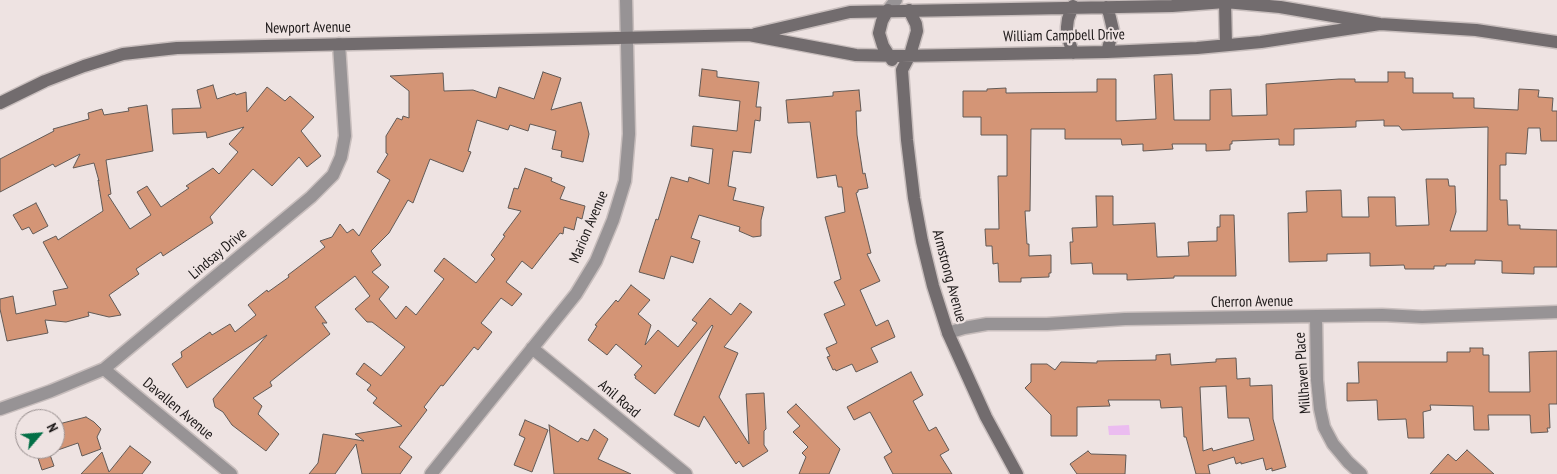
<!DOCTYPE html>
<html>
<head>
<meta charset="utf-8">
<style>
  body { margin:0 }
  #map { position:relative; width:1557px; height:474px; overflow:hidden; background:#eee3e2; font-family:"PT Sans Narrow",sans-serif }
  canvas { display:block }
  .north { position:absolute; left:15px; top:409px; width:50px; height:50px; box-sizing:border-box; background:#eee3e2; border:1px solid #9a9191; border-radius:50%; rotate:63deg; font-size:14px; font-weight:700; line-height:20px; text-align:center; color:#1b1717 }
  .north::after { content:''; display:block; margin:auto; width:18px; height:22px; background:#026f46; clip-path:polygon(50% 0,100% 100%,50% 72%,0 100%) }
</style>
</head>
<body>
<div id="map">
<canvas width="1557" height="474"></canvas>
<div class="north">N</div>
</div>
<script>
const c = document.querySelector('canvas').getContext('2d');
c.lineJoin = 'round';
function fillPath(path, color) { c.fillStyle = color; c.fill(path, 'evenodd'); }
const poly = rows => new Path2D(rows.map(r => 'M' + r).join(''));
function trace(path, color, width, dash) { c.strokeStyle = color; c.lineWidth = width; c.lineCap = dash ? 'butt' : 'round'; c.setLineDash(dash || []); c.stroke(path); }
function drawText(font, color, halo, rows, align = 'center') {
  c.font = font + ' "PT Sans Narrow",sans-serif'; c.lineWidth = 4.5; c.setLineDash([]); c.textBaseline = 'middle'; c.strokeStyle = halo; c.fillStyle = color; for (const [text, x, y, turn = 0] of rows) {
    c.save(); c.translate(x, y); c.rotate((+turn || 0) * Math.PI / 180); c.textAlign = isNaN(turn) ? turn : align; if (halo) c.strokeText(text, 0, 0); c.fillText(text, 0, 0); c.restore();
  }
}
fillPath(poly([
  [1129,425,1130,435,1109,435,1108,426]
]), '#ebbcf0');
const building = poly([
  [702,69,717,71,717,77,759,82,756,107,761,107,760,121,755,120,751,153,733,151,728,186,736,188,733,200,764,207,761,220,761,236,753,237,739,231,740,227,699,215,691,238,700,241,693,263,671,256,664,279,639,272,656,219,658,220,671,177,688,182,689,177,709,184,713,149,691,146,693,126,737,131,740,101,699,96,702,69],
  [543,72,561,78,551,110,581,102,589,134,583,162,561,157,562,151,552,149,556,131,530,124,528,131,510,125,508,130,477,120,468,151,471,152,463,172,430,159,413,203,408,200,389,233,371,251,381,265,372,272,389,287,379,299,396,319,406,306,416,315,444,279,434,271,444,258,476,283,495,259,491,255,505,236,503,235,521,211,508,208,514,188,518,189,525,168,552,178,551,181,565,187,560,199,585,206,582,219,577,217,574,230,564,227,563,234,560,233,532,269,522,261,506,282,522,294,512,306,501,298,481,323,492,332,478,350,474,347,443,386,441,385,424,407,427,410,399,447,412,457,400,474,362,474,356,444,335,474,309,474,318,463,323,434,364,441,355,434,402,426,373,403,377,398,367,390,371,385,356,374,364,363,381,376,405,347,372,322,367,322,355,309,370,296,355,276,315,307,327,323,322,323,330,334,270,382,272,386,253,398,262,406,258,414,279,434,266,451,232,425,223,412,215,407,213,399,267,335,187,388,172,364,182,357,181,352,210,332,212,335,230,324,235,332,256,315,248,305,267,290,268,292,289,277,288,275,325,247,320,241,332,237,340,224,347,233,353,229,359,236,390,180,377,172,388,154,386,153,386,136,397,118,402,120,403,116,409,118,409,91,390,76,443,73,444,91,473,90,496,98,499,87,534,99,543,72],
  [1388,72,1405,72,1405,78,1413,78,1413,93,1453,93,1453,98,1474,98,1474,108,1518,110,1519,89,1539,90,1538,97,1553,98,1552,111,1557,111,1557,141,1541,141,1540,128,1528,128,1526,154,1506,153,1506,165,1500,165,1500,200,1507,200,1508,225,1520,225,1520,229,1557,230,1557,267,1534,267,1534,274,1502,273,1502,261,1475,260,1475,264,1446,264,1446,266,1434,266,1434,269,1405,269,1404,265,1370,266,1370,253,1327,254,1327,261,1289,262,1288,213,1307,212,1306,191,1341,190,1342,217,1369,217,1368,197,1395,197,1396,226,1429,225,1426,179,1448,179,1449,186,1455,186,1456,212,1450,231,1487,231,1488,127,1402,130,1399,126,1384,126,1384,120,1356,121,1356,127,1294,129,1294,145,1279,145,1279,139,1232,141,1232,144,1230,144,1230,150,1206,151,1206,144,1172,144,1173,149,1143,151,1143,144,1122,145,1121,139,1065,139,1065,129,1031,129,1030,211,1025,211,1027,244,1029,244,1029,256,1051,255,1051,273,1049,273,1049,277,1021,278,1021,282,999,282,998,263,993,264,992,246,986,246,985,229,999,229,998,176,1007,176,1007,135,981,135,981,117,963,117,963,91,987,91,987,89,1006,88,1006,93,1097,92,1097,79,1116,79,1116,121,1156,119,1154,75,1172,74,1174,120,1210,120,1210,90,1231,89,1232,116,1267,115,1266,84,1339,79,1355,79,1355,82,1388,82,1388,72],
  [213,85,217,99,235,93,236,95,246,92,247,112,267,87,285,101,290,96,314,117,301,131,321,156,307,167,299,157,272,186,253,169,210,217,213,223,163,256,161,252,136,269,139,274,109,295,121,315,109,317,88,312,89,316,66,322,45,320,48,333,7,341,0,309,0,299,13,296,16,314,56,305,53,291,68,288,43,242,56,236,58,240,103,211,98,180,99,181,94,163,73,168,80,154,55,167,53,164,0,192,0,159,54,131,53,129,89,119,88,113,102,109,104,115,129,111,128,108,147,105,153,151,106,160,111,194,108,195,130,229,151,215,137,192,147,186,161,207,189,188,186,186,213,168,219,174,238,152,229,144,244,127,207,138,206,132,173,134,172,109,201,108,197,90,213,85],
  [859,90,861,111,856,111,857,135,863,174,865,173,868,188,858,190,858,192,856,193,871,253,867,254,880,281,860,290,876,326,888,320,895,337,871,348,878,362,856,372,852,364,836,371,835,369,833,370,827,357,830,356,826,348,837,343,824,314,845,305,834,282,841,279,825,217,845,212,842,187,838,187,836,175,817,178,810,122,788,123,786,100,833,96,833,92,859,90],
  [1096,196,1113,196,1113,225,1155,223,1157,257,1189,256,1188,242,1217,241,1217,227,1220,227,1220,215,1234,215,1236,276,1174,276,1174,278,1127,280,1127,274,1093,274,1092,263,1071,264,1070,242,1073,242,1072,228,1097,227,1096,196],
  [36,203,48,226,33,234,29,227,22,230,13,215,36,203],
  [631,285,650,300,638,314,651,325,645,345,658,330,678,347,697,323,692,320,710,298,731,315,740,303,752,312,724,347,738,353,719,397,749,444,746,394,764,393,766,429,764,431,764,445,768,451,743,467,739,461,736,464,704,416,699,427,674,415,713,326,712,325,655,394,635,378,636,376,634,375,642,366,616,344,607,355,588,340,597,326,595,325,616,300,618,302,631,285],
  [1470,348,1483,348,1483,355,1489,355,1489,392,1530,392,1529,352,1557,351,1557,404,1549,404,1550,428,1547,428,1548,432,1531,433,1530,415,1488,415,1489,430,1474,430,1473,406,1430,405,1431,410,1423,412,1424,438,1408,438,1406,419,1378,420,1377,400,1347,401,1347,383,1359,383,1358,362,1447,362,1447,352,1470,352,1470,348],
  [1170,354,1171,365,1216,362,1216,359,1236,358,1237,379,1250,378,1250,386,1272,385,1273,419,1286,467,1272,471,1272,468,1266,470,1263,458,1241,464,1241,462,1236,464,1234,457,1208,465,1210,474,1196,474,1186,437,1184,437,1182,407,1161,408,1160,400,1108,400,1110,406,1077,407,1077,436,1051,436,1051,415,1025,388,1031,382,1031,364,1047,364,1055,370,1061,362,1097,363,1097,361,1156,360,1156,355,1170,354],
  [1226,386,1228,418,1249,418,1254,440,1213,451,1212,448,1203,451,1200,387,1226,386],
  [911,372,923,395,913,401,929,431,936,427,949,450,940,455,952,474,893,474,884,457,892,452,870,412,854,420,847,407,911,372],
  [796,404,840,449,829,474,799,474,806,457,802,453,808,447,793,432,800,426,787,412,796,404],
  [86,417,94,422,101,429,97,437,101,449,82,456,78,443,55,451,55,425,86,417],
  [525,420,548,430,532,472,514,465,525,438,519,435,525,420],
  [549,425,578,442,581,438,588,441,594,429,608,439,598,459,631,474,554,474,549,425],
  [130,446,151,462,142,474,81,474,102,452,109,472,130,446],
  [35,449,48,449,54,466,42,470,35,449],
  [1467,450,1494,474,1430,474,1448,454,1456,461,1467,450],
  [1088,451,1091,454,1126,455,1125,474,1077,474,1070,464,1088,451]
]);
fillPath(building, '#d49576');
trace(building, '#625a56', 1);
const street = poly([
  [888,10,896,0],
  [1316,317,1317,380,1320,409,1324,427,1333,444,1348,462,1361,474],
  [948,333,964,328,987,324,1047,324,1125,319,1382,315,1422,317,1557,312],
  [532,348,686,474],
  [104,369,231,474],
  [0,409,51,391,104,369,311,197,333,175,341,157,345,136,339,44],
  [431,474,576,294,596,261,613,220,625,181,629,134,626,0]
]);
const secondary = poly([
  [1225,2,1226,45],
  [1073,6,1068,19,1067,27,1067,35,1073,53],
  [1106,7,1109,13,1113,30,1107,52],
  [888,10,882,21,879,33,883,46,892,60],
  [909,10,916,24,917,31,910,55,902,70,907,140,914,198,922,241,933,286,948,333,986,417,1017,474],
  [755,34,850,12,1172,6,1225,2,1280,7,1380,24,1476,30,1557,42],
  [0,103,45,81,84,66,123,54,177,48,749,35,856,55,901,56,1107,52,1197,48,1261,42,1380,24]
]);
trace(street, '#c8bebd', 15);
trace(secondary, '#c8bebd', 15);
trace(street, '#979395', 12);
trace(secondary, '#726c6e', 12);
drawText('15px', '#1b1717', '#eee3e2', [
  ["Newport Avenue",308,28,-1],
  ["William Campbell Drive",1064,36,-1],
  ["Marion Avenue",589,227,-67],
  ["Lindsay Drive",218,254,-40],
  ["Armstrong Avenue",949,276,75],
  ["Cherron Avenue",1252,302,-1],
  ["Millhaven Place",1303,373,-94],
  ["Anil Road",619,399,40],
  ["Davallen Avenue",178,409,40]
]);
</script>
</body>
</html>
